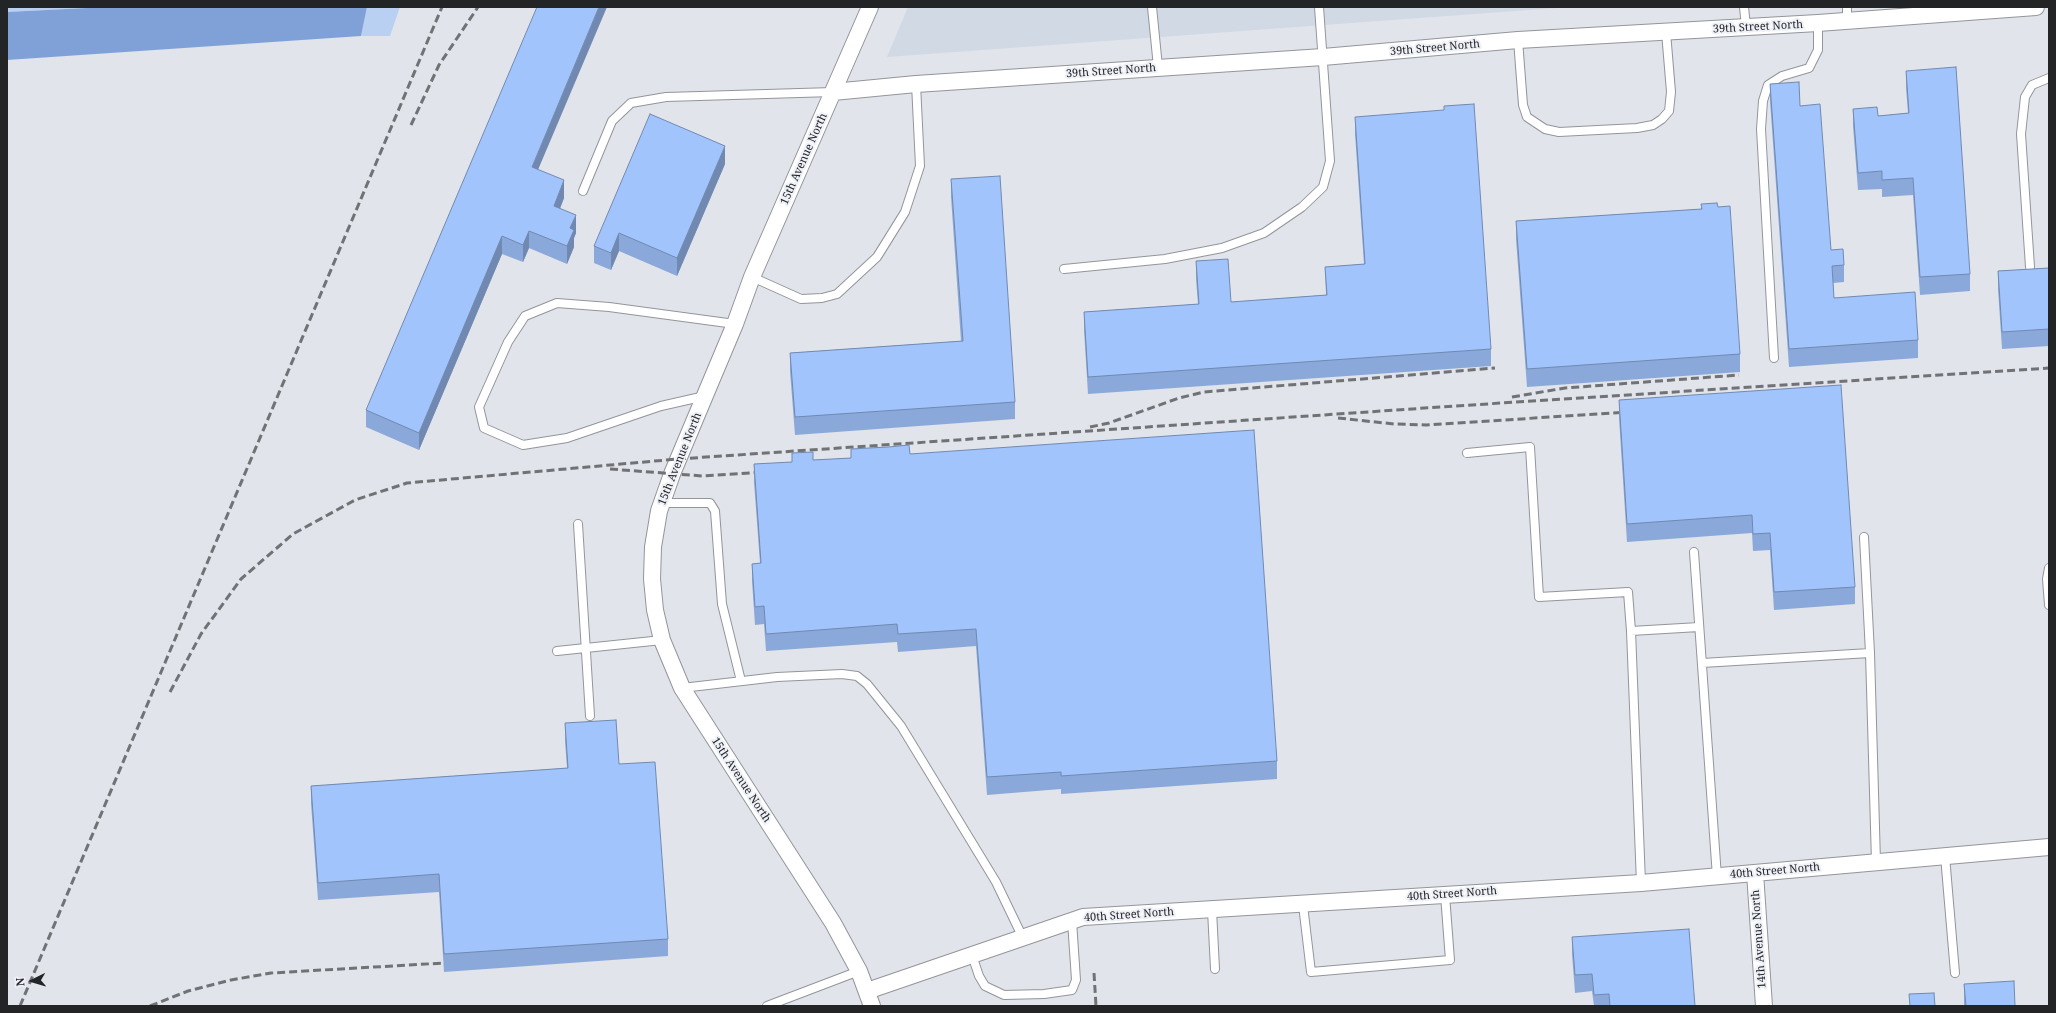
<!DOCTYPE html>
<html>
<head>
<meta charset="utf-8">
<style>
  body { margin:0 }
  #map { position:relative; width:2056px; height:1013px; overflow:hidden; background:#e1e4ea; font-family:"Noto Serif",serif }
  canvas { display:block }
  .frame { position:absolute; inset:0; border:8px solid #232426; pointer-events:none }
  .north { position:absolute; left:12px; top:961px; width:40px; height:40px; -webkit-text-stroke:3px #eef1f7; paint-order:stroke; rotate:265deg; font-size:11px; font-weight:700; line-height:16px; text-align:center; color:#232426 }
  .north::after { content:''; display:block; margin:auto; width:14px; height:18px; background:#232426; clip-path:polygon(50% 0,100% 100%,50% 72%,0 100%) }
</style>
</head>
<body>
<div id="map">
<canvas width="2056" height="1013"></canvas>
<div class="frame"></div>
<div class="north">N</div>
</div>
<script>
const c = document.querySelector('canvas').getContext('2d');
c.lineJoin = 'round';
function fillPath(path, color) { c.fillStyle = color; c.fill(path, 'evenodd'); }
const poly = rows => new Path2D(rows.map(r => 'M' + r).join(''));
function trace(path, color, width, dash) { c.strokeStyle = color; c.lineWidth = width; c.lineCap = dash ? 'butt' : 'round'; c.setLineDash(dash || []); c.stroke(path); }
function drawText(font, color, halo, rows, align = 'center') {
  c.font = font + ' "Noto Serif",serif'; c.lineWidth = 4; c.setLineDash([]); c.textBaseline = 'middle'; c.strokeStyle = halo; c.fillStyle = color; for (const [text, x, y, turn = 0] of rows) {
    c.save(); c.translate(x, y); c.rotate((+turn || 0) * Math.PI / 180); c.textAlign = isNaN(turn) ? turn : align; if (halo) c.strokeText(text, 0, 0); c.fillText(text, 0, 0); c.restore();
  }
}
fillPath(poly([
  [908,7,1570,7,887,57]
]), '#d1d9e4');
fillPath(poly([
  [7,7,107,7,7,12],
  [367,7,400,7,390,36,361,36]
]), '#bad0f3');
fillPath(poly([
  [107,7,367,7,361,36,7,60,7,12]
]), '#7fa1d8');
const lane = poly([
  [1152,7,1158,67],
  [1744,7,1746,27],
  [1847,7,1847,21],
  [1518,40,1523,105,1527,117,1545,129,1559,132,1637,128,1653,125,1662,119,1669,111,1671,92,1666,32],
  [583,191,612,121,631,103,666,97,833,92],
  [2030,267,2021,134,2025,97,2032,85,2049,78],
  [1064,269,1165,259,1222,248,1264,233,1302,207,1323,187,1330,161,1319,7],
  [752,277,801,299,822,298,837,294,877,257,905,212,920,166,916,84],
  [1774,358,1761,129,1763,101,1768,85,1782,76,1809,68,1818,50,1818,23],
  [705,396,661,406,567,438,523,445,484,428,479,407,508,342,525,316,557,303,609,307,735,324],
  [1467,453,1530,447,1539,597,1628,592,1631,631],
  [662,503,710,503,715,511,722,604,741,681],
  [578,524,590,716],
  [1694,552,1717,877],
  [2049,568,2047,579,2049,605],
  [557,651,662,640],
  [1870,653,1876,862],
  [1702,663,1870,653,1864,537],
  [682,688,777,677,842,674,857,676,867,684,901,726,996,882,1023,938],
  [1945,856,1955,973],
  [1641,883,1631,631,1699,627],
  [1303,905,1311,972,1450,960,1445,895],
  [1212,910,1215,969],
  [972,955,979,976,985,986,1004,995,1044,994,1072,990,1076,980,1072,921],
  [767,1006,859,971]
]);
const street = poly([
  [870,7,752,277,735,324,672,474,659,511,653,547,652,579,655,610,662,640,682,688,833,923,859,971,872,1006],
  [833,92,916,84,1323,57,1518,40,1818,23,2036,7],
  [1755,873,1764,1006],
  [867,991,1083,917,1641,883,2049,847]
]);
trace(lane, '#92959a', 10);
trace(street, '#92959a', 18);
trace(lane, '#fff', 8);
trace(street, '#fff', 16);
trace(poly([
  [411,125,439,65,478,7],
  [1512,397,1565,388,1739,375],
  [1338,418,1394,424,1426,425,1629,412],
  [1090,427,1109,423,1179,398,1204,392,1495,368],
  [610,469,703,476,765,472],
  [170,692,201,634,241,579,293,534,355,500,407,483,678,459,1455,406,2049,368],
  [1094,973,1096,1006],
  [20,1006,442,7],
  [150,1006,188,991,231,980,271,973,444,963]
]), '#707276', 3, [8, 4]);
fillPath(poly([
  [1906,71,1970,274,1970,291,1920,295,1913,195,1882,197,1882,189,1858,190,1853,126,1853,109,1878,116,1908,113,1906,88],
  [1770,84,1800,106,1831,250,1844,265,1844,282,1833,283,1834,298,1918,340,1918,358,1789,367,1770,101],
  [1355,117,1491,349,1491,366,1088,394,1084,330,1084,312,1198,304,1196,279,1196,261,1231,302,1326,295,1325,267,1364,264,1355,134],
  [725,164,677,276,619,251,611,270,594,263,594,246],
  [538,169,564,198,560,209,576,233,574,238,574,247,567,264,529,248,523,262,502,254,419,450,366,427,366,410],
  [951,179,1015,402,1015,419,795,435,790,371,790,353,961,341,951,197],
  [1701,204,1740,354,1740,372,1527,387,1516,239,1516,221,1701,209],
  [2049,268,2049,346,2002,349,1998,289,1998,271],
  [1619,400,1855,587,1855,604,1774,610,1770,550,1753,551,1752,533,1627,542,1619,418],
  [851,449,910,454,1277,761,1277,779,1061,794,1061,789,987,795,976,646,898,652,897,642,766,651,764,624,755,625,752,581,752,564,760,563,754,482,754,464,792,462,792,453,813,460,851,458],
  [565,723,619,764,668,939,668,956,444,972,439,892,318,900,311,803,311,786,567,768,565,741],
  [1572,937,1695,1006,1594,1006,1592,991,1575,993,1572,954],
  [1964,984,2015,1006,1964,1006]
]), '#8aa9da');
fillPath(poly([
  [599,7,607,7,532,184,532,167],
  [725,146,725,164,677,276,677,258],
  [564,180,564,198,554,223,554,206],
  [576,215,576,233,574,238,574,247,567,264,567,246,570,228],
  [529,231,529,248,523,262,523,245],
  [619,233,619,251,611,270,611,253],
  [502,236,502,254,419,450,419,433]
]), '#7189b1');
const building = poly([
  [537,7,599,7,532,167,564,180,554,206,576,215,570,228,574,230,567,246,529,231,523,245,502,236,419,433,366,410,537,7],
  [1956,67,1970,274,1920,277,1913,178,1882,180,1882,171,1858,173,1853,109,1877,107,1878,116,1909,113,1906,71,1956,67],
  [1799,82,1800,106,1820,104,1831,250,1843,249,1844,265,1832,266,1834,298,1915,292,1918,340,1789,349,1770,84,1799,82],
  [1474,104,1491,349,1088,377,1084,312,1199,304,1196,261,1228,259,1231,302,1327,295,1325,267,1365,264,1355,117,1444,110,1444,106,1474,104],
  [650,114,725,146,677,258,619,233,611,253,594,246,650,114],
  [1000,176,1015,402,795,417,790,353,963,341,951,179,1000,176],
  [1717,203,1718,207,1730,206,1740,354,1527,369,1516,221,1702,209,1701,204,1717,203],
  [2049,268,2049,329,2002,332,1998,271,2049,268],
  [1841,385,1855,587,1774,592,1770,533,1753,534,1752,515,1627,524,1619,400,1841,385],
  [1254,430,1277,761,1061,776,1061,772,987,777,976,629,898,634,897,624,766,634,764,606,755,607,752,564,761,563,754,464,792,462,792,453,813,452,813,460,851,458,851,449,888,447,909,445,910,454,1254,430],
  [616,720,619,764,655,762,668,939,444,954,439,874,318,883,311,786,568,768,565,723,616,720],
  [1689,929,1695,1006,1610,1006,1609,994,1594,995,1592,974,1575,975,1572,937,1689,929],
  [2014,981,2015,1006,1966,1006,1964,984,2014,981],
  [1934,993,1935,1006,1910,1006,1909,994,1934,993]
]);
fillPath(building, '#a1c4fd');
trace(building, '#7189b1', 1);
drawText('11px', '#232426', '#eef1f7', [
  ["39th Street North",1758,27,-3],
  ["39th Street North",1435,48,-5],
  ["39th Street North",1111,71,-4],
  ["15th Avenue North",804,159,-66],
  ["15th Avenue North",680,459,-68],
  ["15th Avenue North",741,780,57],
  ["40th Street North",1775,871,-5],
  ["40th Street North",1452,894,-4],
  ["40th Street North",1129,915,-4],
  ["14th Avenue North",1759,939,-94]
]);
</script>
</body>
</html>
